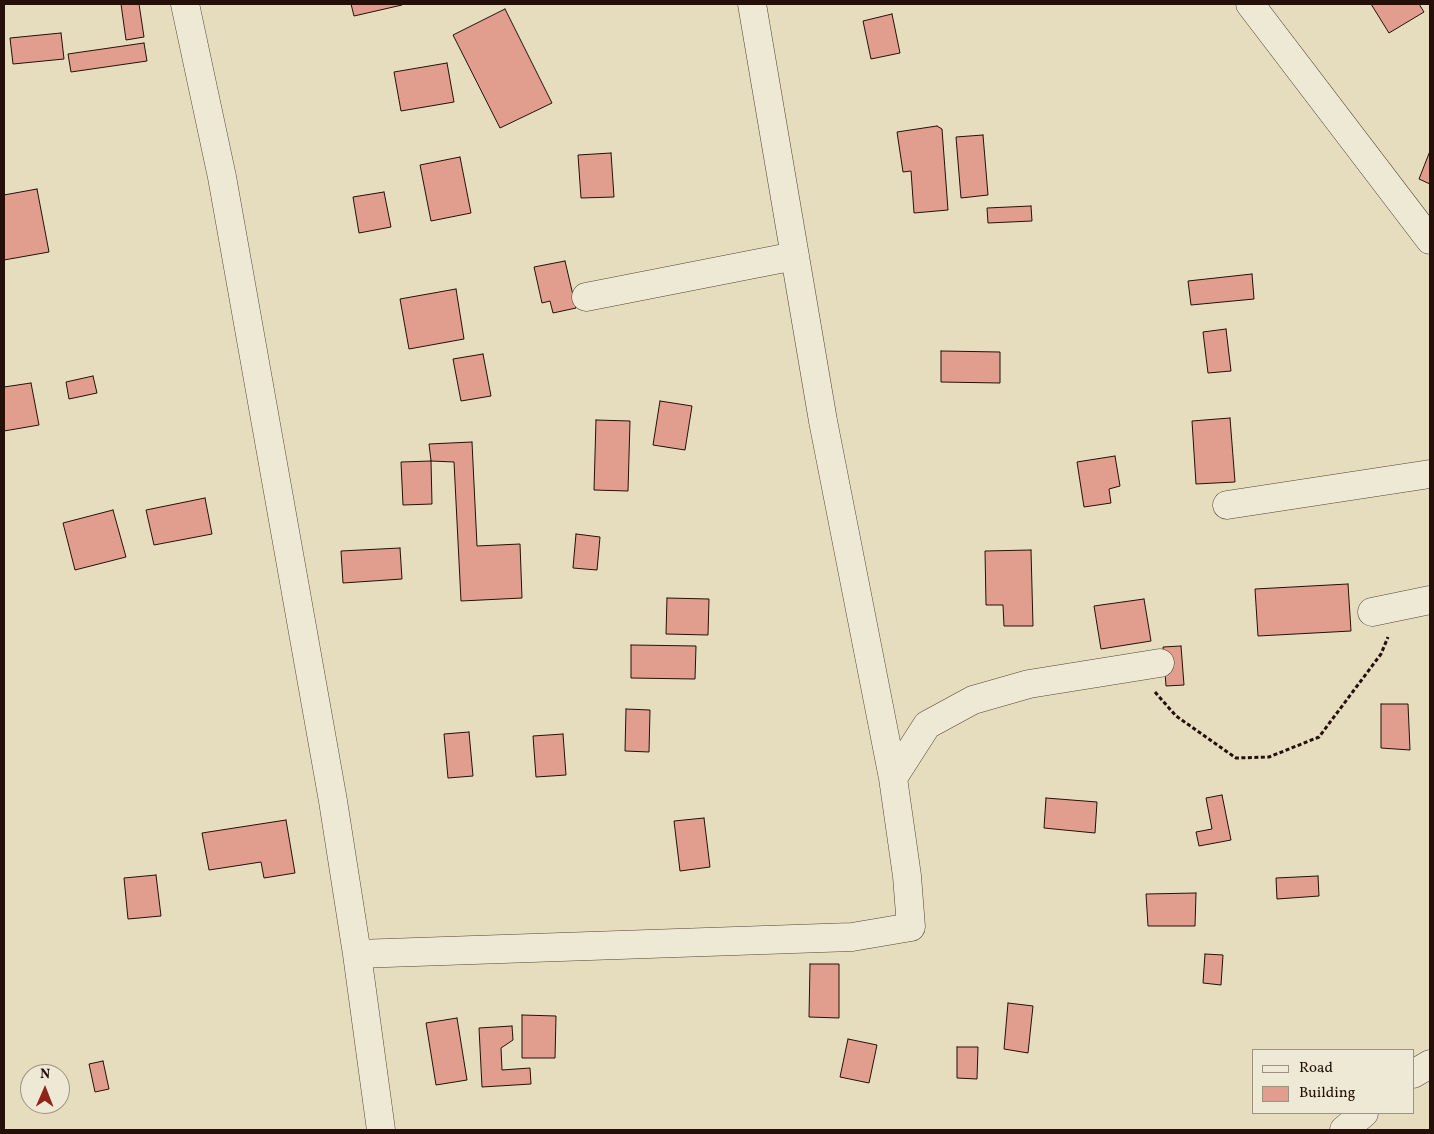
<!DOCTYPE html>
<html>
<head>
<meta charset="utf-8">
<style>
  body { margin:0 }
  #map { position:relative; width:1434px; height:1134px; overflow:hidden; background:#e5ddbd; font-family:Vollkorn,serif }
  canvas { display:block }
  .frame { position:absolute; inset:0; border:5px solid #241008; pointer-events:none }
  .legend { position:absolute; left:1252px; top:1049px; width:162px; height:65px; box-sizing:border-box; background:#eee9d4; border:1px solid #9d9282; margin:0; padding:6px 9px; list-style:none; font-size:15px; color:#241008 }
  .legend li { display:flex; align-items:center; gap:10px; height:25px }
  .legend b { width:25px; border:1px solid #9d9282 }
  .north { position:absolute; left:20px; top:1064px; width:50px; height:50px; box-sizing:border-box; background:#eee9d4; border:1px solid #9d9282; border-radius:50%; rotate:1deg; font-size:14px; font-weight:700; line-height:20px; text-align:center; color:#241008 }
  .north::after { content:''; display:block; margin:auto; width:18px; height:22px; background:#8f2418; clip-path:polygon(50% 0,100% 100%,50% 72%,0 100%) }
</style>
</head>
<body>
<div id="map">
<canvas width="1434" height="1134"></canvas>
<div class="frame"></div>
<ul class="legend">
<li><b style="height:6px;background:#eee9d4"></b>Road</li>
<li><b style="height:14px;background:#e19e8f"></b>Building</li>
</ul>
<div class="north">N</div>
</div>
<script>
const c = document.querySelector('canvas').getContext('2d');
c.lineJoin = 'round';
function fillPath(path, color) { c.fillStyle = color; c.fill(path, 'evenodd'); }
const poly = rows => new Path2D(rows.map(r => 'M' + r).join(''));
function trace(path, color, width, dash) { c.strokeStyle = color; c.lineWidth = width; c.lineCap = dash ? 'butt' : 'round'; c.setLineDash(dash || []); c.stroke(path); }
const building = poly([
  [121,4,139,4,144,37,126,40,121,4],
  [351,4,401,4,402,5,354,16,351,4],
  [1371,4,1419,4,1424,12,1389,33,1371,4],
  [505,9,552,103,500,128,453,35,505,9],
  [892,14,900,53,871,59,863,21,892,14],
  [61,33,64,59,13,64,10,38,61,33],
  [144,43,147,61,71,72,68,54,144,43],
  [447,63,454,102,401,111,394,72,447,63],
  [937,126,942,129,948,210,914,213,911,171,903,172,897,132,937,126],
  [983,135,988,195,961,198,956,137,983,135],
  [1430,151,1430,184,1419,179,1430,151],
  [611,153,614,197,581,198,578,155,611,153],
  [460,157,471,213,431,221,420,165,460,157],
  [37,189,49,252,4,260,4,195,37,189],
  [384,192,391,227,359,233,353,197,384,192],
  [1031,206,1032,221,988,223,987,208,1031,206],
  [565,261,576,308,553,313,550,301,542,303,534,267,565,261],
  [1252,274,1254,299,1191,305,1188,281,1252,274],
  [456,289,464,339,409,349,400,299,456,289],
  [1226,329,1231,371,1208,373,1203,332,1226,329],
  [941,351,1000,352,1000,383,941,382,941,351],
  [483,354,491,396,461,401,453,359,483,354],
  [93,376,97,393,69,399,66,382,93,376],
  [31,383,39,425,4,431,4,387,31,383],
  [660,401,692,406,685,450,653,445,660,401],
  [1230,418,1235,482,1196,484,1192,421,1230,418],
  [596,420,630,421,628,491,594,490,596,420],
  [472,442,477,546,520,544,522,598,461,601,454,462,431,461,429,444,472,442],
  [1115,456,1120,486,1109,489,1111,503,1084,507,1077,462,1115,456],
  [431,461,432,504,403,505,401,462,431,461],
  [205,498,212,534,154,545,146,510,205,498],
  [113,510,126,557,75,570,63,523,113,510],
  [576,534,600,537,597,570,573,568,576,534],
  [400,548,402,579,343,583,341,551,400,548],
  [1031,550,1033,626,1004,626,1003,605,986,605,985,551,1031,550],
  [1348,584,1351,631,1258,636,1255,589,1348,584],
  [667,598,709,599,708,635,666,634,667,598],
  [1144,599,1151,641,1101,649,1094,606,1144,599],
  [631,645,696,646,695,679,631,678,631,645],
  [1181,646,1184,685,1166,686,1163,647,1181,646],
  [1381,704,1408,704,1410,750,1381,748,1381,704],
  [626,709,650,710,649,752,625,751,626,709],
  [469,732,473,776,448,778,444,734,469,732],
  [563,734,566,775,536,777,533,736,563,734],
  [1222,795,1231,840,1199,846,1196,832,1212,829,1206,798,1222,795],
  [1046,798,1097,802,1095,833,1044,828,1046,798],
  [704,818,710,867,680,871,674,821,704,818],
  [286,820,295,873,264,878,261,862,209,870,202,833,286,820],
  [156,875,161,916,128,919,124,878,156,875],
  [1318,876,1319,896,1277,899,1276,878,1318,876],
  [1196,893,1195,926,1148,926,1146,894,1196,893],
  [1205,954,1223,955,1221,985,1203,983,1205,954],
  [810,964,839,964,839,1018,809,1017,810,964],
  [1008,1003,1033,1006,1028,1053,1004,1049,1008,1003],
  [522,1015,556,1016,555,1058,522,1058,522,1015],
  [457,1018,467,1080,436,1085,426,1023,457,1018],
  [512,1026,513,1040,501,1048,502,1070,530,1068,531,1084,482,1087,479,1028,512,1026],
  [848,1039,877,1045,869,1083,840,1077,848,1039],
  [957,1047,978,1047,977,1079,957,1078,957,1047],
  [103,1061,109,1089,95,1092,89,1064,103,1061]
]);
fillPath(building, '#e19e8f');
trace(building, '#241008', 1);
const minor = poly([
  [185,4,222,177,333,801,357,954,381,1130],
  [1250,4,1430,240],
  [586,297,795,256],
  [1227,505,1430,474],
  [1372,612,1430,600],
  [893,778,927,725,973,700,1029,684,1160,663],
  [357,954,852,937,911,927,907,876,893,778,823,421,752,4],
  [1413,1074,1430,1064],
  [1344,1130,1364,1113]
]);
trace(minor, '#544335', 29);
trace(poly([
  [1155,692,1176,716,1236,758,1269,757,1319,737,1381,654,1388,637]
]), '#241008', 3, [4, 2.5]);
trace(minor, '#eee9d4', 28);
</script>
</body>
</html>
